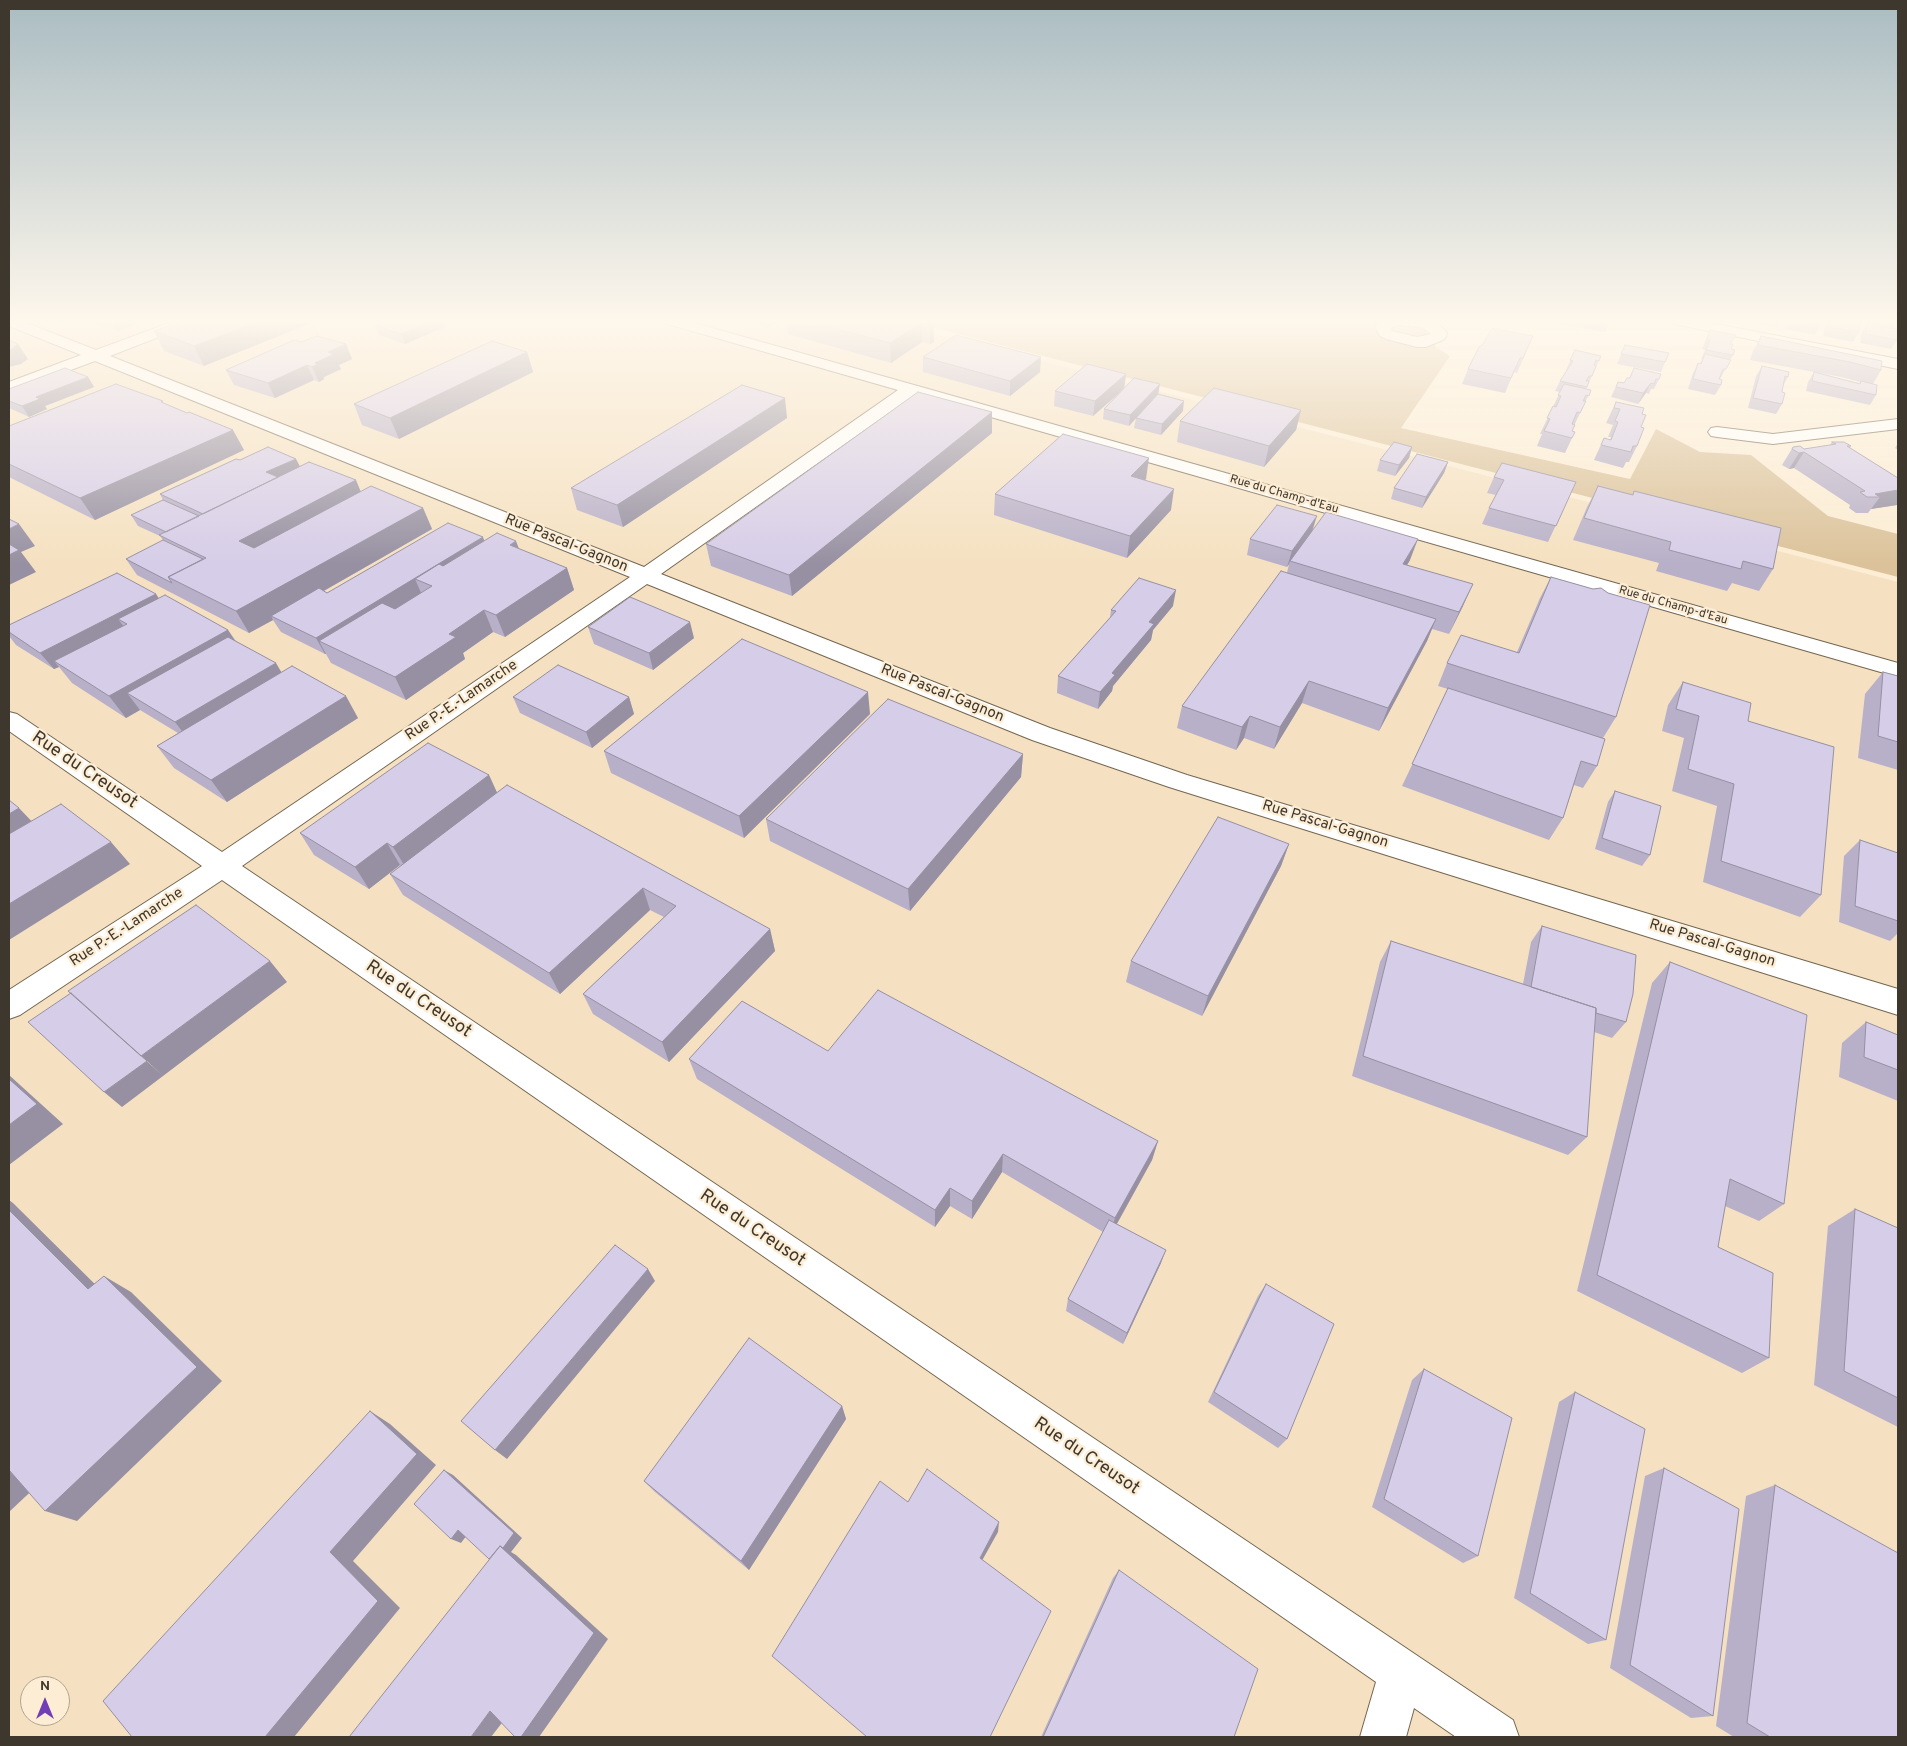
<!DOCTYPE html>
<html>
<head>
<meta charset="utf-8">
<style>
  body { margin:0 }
  #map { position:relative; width:1907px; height:1746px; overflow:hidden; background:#fcedd4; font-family:Overpass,sans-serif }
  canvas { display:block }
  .frame { position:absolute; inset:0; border:10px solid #3d372d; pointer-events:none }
  .north { position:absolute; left:20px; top:1676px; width:50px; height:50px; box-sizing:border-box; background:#fcedd4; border:1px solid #b0a491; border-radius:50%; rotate:0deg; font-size:14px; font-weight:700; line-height:20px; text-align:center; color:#3d372d }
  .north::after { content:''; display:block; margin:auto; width:18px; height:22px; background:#733eb5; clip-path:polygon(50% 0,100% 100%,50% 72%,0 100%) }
</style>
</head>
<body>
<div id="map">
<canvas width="1907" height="1746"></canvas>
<div class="frame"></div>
<div class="north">N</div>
</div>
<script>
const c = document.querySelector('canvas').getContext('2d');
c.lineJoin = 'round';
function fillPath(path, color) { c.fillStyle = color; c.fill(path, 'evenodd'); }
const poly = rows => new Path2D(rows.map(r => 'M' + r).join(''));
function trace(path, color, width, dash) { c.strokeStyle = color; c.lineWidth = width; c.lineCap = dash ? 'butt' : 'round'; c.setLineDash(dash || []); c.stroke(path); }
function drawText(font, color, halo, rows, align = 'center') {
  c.font = font + ' Overpass,sans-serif'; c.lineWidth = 4.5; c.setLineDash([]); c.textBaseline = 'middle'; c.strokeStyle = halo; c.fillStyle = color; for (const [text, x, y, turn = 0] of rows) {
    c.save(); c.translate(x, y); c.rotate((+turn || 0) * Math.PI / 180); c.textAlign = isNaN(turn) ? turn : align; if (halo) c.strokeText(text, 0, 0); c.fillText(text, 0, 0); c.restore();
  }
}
fillPath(poly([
  [9,320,884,320,1898,582,1898,1737,9,1737],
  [30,1686,60,1686,60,1716,30,1716]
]), '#f5e1c1');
fillPath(poly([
  [904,320,1419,320,1437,348,1450,356,1401,428,1630,479,1656,429,1700,452,1751,455,1828,516,1898,534,1898,577]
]), '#dbc29a');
const minor = poly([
  [9,320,19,320,96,350,177,320,197,320,195,323,110,356,644,567,898,390,664,323,662,320,684,320,1898,663,1898,677,914,395,661,574,1050,728,1187,775,1898,989,1898,1015,1169,787,1032,740,647,584,242,866,1513,1720,1519,1737,1456,1737,1414,1708,1406,1737,1360,1737,1376,1682,222,880,20,1015,9,1019,9,990,202,866,9,731,9,712,17,714,222,852,630,577,95,361,9,393,9,382,81,355,9,326,9,320],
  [1385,320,1430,320,1442,327,1447,333,1446,337,1443,340,1426,347,1417,347,1386,339,1380,336,1375,326,1385,320],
  [1398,325,1421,327,1431,334,1417,337,1392,331,1391,328,1398,325],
  [1667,320,1695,320,1898,359,1898,369,1674,324,1669,323,1667,320],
  [1898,419,1898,429,1773,444,1717,437,1711,436,1708,432,1711,428,1717,427,1773,434,1898,419]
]);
trace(minor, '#746650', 2);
fillPath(minor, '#fff');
fillPath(poly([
  [83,320,148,320,118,331],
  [186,320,204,366,164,351,154,331],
  [741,320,782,320,768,327],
  [786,320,931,320,933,323,934,342,930,344,922,342,891,363,788,334],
  [1539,320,1611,320,1605,332,1554,323],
  [1748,320,1781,320,1777,327,1748,322],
  [1788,320,1822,320,1821,325,1815,335,1786,329],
  [1829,320,1841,320,1859,332,1853,342,1823,336,1825,327],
  [1862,320,1898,320,1893,328,1862,322],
  [1867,324,1897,340,1891,349,1860,343,1861,334],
  [375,325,445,327,405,344,379,335],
  [1710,330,1731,344,1733,355,1720,379,1721,385,1715,395,1688,389,1693,373,1698,363,1700,364,1702,359,1701,359,1705,350,1702,349],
  [1533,336,1517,373,1514,372,1505,393,1462,384,1468,369],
  [1761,336,1881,370,1873,384,1876,395,1870,405,1806,391,1808,382,1814,372,1859,383,1860,382,1841,377,1750,360,1753,351],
  [301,342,346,344,352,359,339,365,341,369,324,377,324,379,319,382,314,380,275,398,234,385,226,370],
  [1625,345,1665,362,1661,372,1617,364],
  [1575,350,1601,356,1586,389,1591,390,1573,428,1572,431,1575,432,1565,453,1537,446,1542,434,1540,434,1560,392,1555,391,1560,381,1567,370,1566,370],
  [527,352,533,372,399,439,362,425,354,404],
  [923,357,1040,372,1010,396,923,372],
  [1762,366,1788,377,1783,386,1782,392,1782,404,1776,414,1748,408,1756,376],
  [1634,368,1659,379,1654,389,1651,389,1649,394,1646,393,1638,404,1611,397,1618,382,1624,383,1629,378],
  [1126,374,1124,388,1160,384,1158,394,1183,411,1161,435,1134,428,1136,418,1129,426,1103,419,1104,409,1120,392,1093,416,1054,406,1055,391],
  [88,377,94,387,45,406,47,409,29,417,9,408,9,389],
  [1616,402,1642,414,1641,427,1637,446,1629,462,1626,462,1623,468,1594,460,1604,438,1610,440,1611,437,1608,437,1613,425,1606,423],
  [164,404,244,450,95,520,9,477,9,426],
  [1301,410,1296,430,1264,467,1177,442,1180,421],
  [992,412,992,433,792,596,711,566,706,544],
  [787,418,623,527,577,510,571,488],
  [1832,442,1851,446,1849,448,1898,478,1898,506,1897,505,1871,509,1868,513,1856,513,1849,508,1850,505,1794,468,1789,469,1782,465,1793,447,1804,449,1830,445],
  [1898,443,1898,450,1895,448],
  [1412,447,1409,458,1395,476,1377,471,1380,460],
  [240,460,300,466,361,492,423,508,432,529,324,591,327,593,485,541,519,549,567,568,574,590,505,637,493,632,463,653,465,659,406,700,331,663,326,654,325,654,281,632,273,620,249,633,137,575,126,559,163,540,160,536,138,526,131,515,163,500,160,494],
  [1448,462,1444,473,1422,508,1391,499,1394,488],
  [1494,477,1576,482,1548,542,1482,524,1489,508,1496,495,1487,493],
  [1146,479,1145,480,1171,510,1127,558,994,515,995,494],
  [1598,486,1773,569,1759,591,1732,583,1727,591,1656,571,1659,563,1573,540,1587,507],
  [1313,530,1410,560,1407,565,1463,606,1449,634,1432,629,1427,641,1379,731,1302,703,1274,749,1244,738,1236,750,1177,728,1182,706,1287,573,1289,564,1287,567,1247,555,1250,539],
  [1551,577,1616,717,1603,738,1597,766,1583,788,1574,785,1563,818,1549,840,1402,786,1448,689,1438,686,1447,663,1517,652,1540,598],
  [156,594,158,598,228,630,236,641,281,672,358,718,227,802,174,768,157,746,178,733,140,710,126,718,72,683,59,667,54,669,16,645,9,636,9,625],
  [1173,606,1153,630,1151,640,1113,686,1112,691,1098,709,1057,693,1058,676,1110,618,1111,610],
  [588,627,694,638,653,670,594,644],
  [1883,672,1898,676,1898,770,1858,758,1865,694],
  [1683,682,1748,721,1821,895,1800,917,1703,882,1717,806,1672,791,1684,738,1662,731,1668,705],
  [513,697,629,697,634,714,592,748,520,713],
  [870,714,744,838,611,773,604,751],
  [1023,754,1021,777,910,911,770,841,766,819],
  [489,775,497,793,770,929,775,951,669,1062,593,1014,583,994,664,917,650,910,560,994,403,895,390,874,401,865,400,865,369,889,314,855,300,833],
  [1615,791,1650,855,1642,866,1595,849,1608,802],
  [1860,840,1898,853,1898,933,1890,941,1839,922,1844,856],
  [1289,844,1281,866,1202,1016,1126,982,1131,961],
  [1542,926,1626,1022,1612,1038,1594,1032,1587,1137,1568,1155,1352,1076,1380,962,1391,941,1523,984,1531,942],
  [1670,962,1784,1204,1759,1221,1725,1206,1718,1247,1769,1358,1742,1373,1577,1291,1652,983],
  [1866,1022,1898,1035,1898,1101,1839,1077,1842,1043],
  [828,1051,1158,1141,1152,1160,1117,1224,1161,1263,1123,1344,1066,1311,1068,1299,1103,1232,1002,1172,972,1219,950,1206,935,1227,697,1079,689,1059],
  [1855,1209,1898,1228,1898,1427,1814,1385,1828,1226],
  [1266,1284,1287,1439,1278,1448,1208,1402,1258,1296],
  [1424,1369,1478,1556,1463,1563,1372,1507,1412,1380],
  [1575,1392,1606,1640,1588,1644,1514,1598,1559,1402],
  [842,1406,846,1419,749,1570,655,1492,644,1481],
  [1664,1468,1713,1716,1691,1718,1610,1668,1645,1476],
  [1775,1485,1898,1737,1734,1737,1716,1726,1746,1496],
  [1119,1570,1234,1737,1041,1737,1113,1578]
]), '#b8b0c8');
fillPath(poly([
  [111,320,148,320,118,331],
  [263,320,319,320,204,366,194,346],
  [435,320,442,320,445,327,405,344,401,334],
  [767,320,782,320,768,327],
  [922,323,922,342,891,363,890,343],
  [933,323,934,342,930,344,930,325],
  [18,344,28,359,21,364,9,367,9,350],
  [346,344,352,359,339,365,341,369,324,377,324,379,319,382,312,367,315,363,328,352],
  [527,352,533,372,399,439,390,418],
  [1041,357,1040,372,1010,396,1010,381],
  [307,365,314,380,275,398,268,383],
  [1126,374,1124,389,1093,416,1095,401],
  [88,377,94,387,45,406,47,409,29,417,22,406,36,397],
  [1651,383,1646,393,1638,404,1643,393],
  [1160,384,1158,394,1129,426,1130,415],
  [785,398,787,418,623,527,617,505],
  [1184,401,1183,411,1161,435,1162,424],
  [1301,410,1296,430,1264,467,1269,446],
  [992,412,992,433,792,596,789,575],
  [233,430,244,450,95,520,80,498],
  [1412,447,1409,458,1395,476,1399,465],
  [1804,452,1794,468,1789,469,1799,453],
  [1149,458,1146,479,1128,497,1131,476],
  [296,459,304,474,283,484,266,472],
  [1448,462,1444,473,1422,508,1426,497],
  [356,480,365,502,251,562,239,541],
  [1174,489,1171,510,1127,558,1130,536],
  [1898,490,1898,503,1897,505,1871,509,1880,497,1875,494],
  [423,508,432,529,276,618,271,616,273,620,249,633,236,611],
  [1317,516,1312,532,1290,561,1289,564,1287,567,1292,551],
  [19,524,35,546,21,552,36,572,9,585,9,529],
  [483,537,489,554,432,586,415,579,422,595,335,648,319,641,326,654,325,654,316,638],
  [1418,539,1410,560,1395,585,1403,564],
  [516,541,524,562,510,545],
  [567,568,574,590,505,637,496,615],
  [1473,584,1463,606,1449,634,1459,612],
  [1176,590,1173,606,1153,630,1151,640,1113,686,1112,691,1098,709,1100,692,1112,673,1149,622],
  [156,594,167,611,127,624,118,619,127,631,54,661,59,667,54,669,40,653],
  [484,610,493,632,463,653,465,659,406,700,395,677,449,634],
  [1436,619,1427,641,1379,731,1388,708],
  [690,622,694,638,653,670,649,653],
  [228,630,242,652,127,693,140,710,126,718,109,696],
  [276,663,286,680,188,739,175,722],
  [1309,681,1302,703,1274,749,1280,727],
  [868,692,870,714,744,838,739,816],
  [346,696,358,718,227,802,211,780],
  [629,697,634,714,592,748,586,732],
  [1250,716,1244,738,1236,750,1242,727],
  [1023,754,1021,777,910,911,908,889],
  [489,775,499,797,406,868,393,847],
  [19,808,40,830,9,848,9,814],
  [111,842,130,864,9,940,9,904],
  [387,843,400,865,369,889,355,867],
  [1289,844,1281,866,1202,1016,1208,996],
  [643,888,650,910,560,994,549,973],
  [770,929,775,951,669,1062,662,1042],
  [270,961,287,982,163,1076,141,1056],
  [147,1061,163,1076,122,1107,104,1092],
  [9,1075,63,1124,9,1165],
  [1158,1141,1152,1160,1110,1236,1115,1218],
  [1003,1154,1002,1172,972,1219,972,1201],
  [950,1188,950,1206,935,1227,935,1210],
  [9,1200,13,1203,116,1305,88,1289,9,1210],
  [1166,1250,1161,1263,1123,1344,1127,1333],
  [648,1269,655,1281,507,1459,495,1450],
  [104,1276,131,1292,222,1381,77,1521,45,1511],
  [842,1406,846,1419,749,1570,741,1561],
  [370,1411,390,1424,436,1465,353,1561,400,1608,294,1737,265,1737],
  [9,1470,42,1481,9,1512],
  [444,1470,453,1475,522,1538,511,1552,516,1555,608,1639,539,1737,521,1737,500,1566],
  [999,1522,998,1532,979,1566,980,1558],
  [458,1530,467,1535,461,1543,451,1539],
  [490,1711,508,1715,491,1737,471,1737]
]), '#9690a2');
const building = poly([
  [186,320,263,320,194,346,154,331,186,320],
  [389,320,435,320,401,334,375,325,389,320],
  [802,320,931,320,933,323,930,325,922,323,890,343,802,320],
  [1792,320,1822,320,1821,325,1792,320],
  [1830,320,1841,320,1860,323,1859,332,1829,327,1830,320],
  [1867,324,1897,329,1897,340,1866,334,1867,324],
  [1492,328,1533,336,1523,358,1520,358,1511,378,1468,369,1479,347,1483,344,1492,328],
  [1710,330,1736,335,1730,344,1733,344,1731,349,1735,350,1733,355,1706,350,1710,340,1707,339,1710,330],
  [956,335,1041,357,1010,381,923,357,956,335],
  [317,336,346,344,328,352,334,354,315,363,318,364,312,367,307,365,268,383,226,370,294,340,301,342,317,336],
  [1761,336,1882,361,1881,370,1850,362,1758,345,1761,336],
  [9,340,18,344,12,349,9,350,9,340],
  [492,341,527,352,390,418,354,404,492,341],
  [1625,345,1669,353,1665,362,1621,354,1625,345],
  [1575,350,1601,356,1599,361,1596,360,1594,365,1596,366,1592,376,1589,376,1586,381,1589,381,1587,387,1560,381,1573,361,1570,360,1575,350],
  [1705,354,1731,360,1726,369,1723,369,1719,379,1722,380,1721,385,1693,379,1698,363,1701,364,1705,354],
  [1087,364,1126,374,1095,401,1055,391,1087,364],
  [1762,366,1789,372,1788,377,1785,376,1782,392,1785,393,1782,404,1753,398,1762,366],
  [65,368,88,377,36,397,40,399,22,406,9,401,9,389,65,368],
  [1634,368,1661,374,1659,379,1656,379,1654,384,1651,383,1643,393,1616,387,1618,382,1624,383,1627,378,1630,378,1634,368],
  [1814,372,1860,384,1861,381,1877,385,1876,395,1812,381,1814,372],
  [1134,378,1160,384,1130,415,1104,409,1134,378],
  [116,384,163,401,161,402,187,413,189,412,233,430,80,498,9,464,9,426,116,384],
  [1564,384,1591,390,1589,396,1586,395,1583,401,1586,401,1580,413,1577,412,1572,424,1575,425,1572,431,1575,432,1572,438,1544,431,1550,419,1547,418,1553,406,1556,407,1561,396,1558,395,1564,384],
  [742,385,785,398,617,505,571,488,742,385],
  [1214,388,1301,410,1269,446,1180,421,1214,388],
  [918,392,992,412,789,575,706,544,918,392],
  [1158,394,1184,401,1162,424,1136,418,1158,394],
  [1616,402,1644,408,1642,414,1646,415,1641,427,1644,428,1637,446,1633,446,1631,452,1601,445,1604,438,1611,440,1618,422,1615,421,1620,409,1614,408,1616,402],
  [1063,434,1149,458,1131,476,1174,489,1130,536,995,494,1063,434],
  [1394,442,1412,447,1399,465,1380,460,1394,442],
  [1832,442,1844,442,1851,446,1847,446,1898,478,1898,490,1875,494,1880,497,1867,497,1860,492,1865,491,1804,452,1799,453,1792,449,1793,447,1800,446,1804,449,1836,444,1832,442],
  [268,447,296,459,266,472,278,477,203,514,160,494,236,459,240,460,268,447],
  [1417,454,1448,462,1426,497,1394,488,1417,454],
  [309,462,356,480,239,541,254,548,371,486,423,508,236,611,168,577,206,558,159,535,309,462],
  [1502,463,1576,482,1556,526,1489,508,1504,480,1494,477,1502,463],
  [1598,486,1633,495,1634,491,1781,528,1773,569,1743,561,1741,569,1669,550,1671,542,1584,518,1598,486],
  [163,500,199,516,166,532,131,515,163,500],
  [1277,505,1317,516,1292,551,1250,539,1277,505],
  [1326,512,1418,539,1403,564,1473,584,1459,612,1290,561,1326,512],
  [9,519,19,524,9,529,9,519],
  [448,523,483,537,316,638,271,616,319,588,327,593,448,523],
  [497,533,516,541,510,545,567,568,496,615,484,610,449,634,456,637,395,677,319,641,382,603,395,609,432,586,415,579,439,564,443,566,497,533],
  [163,540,203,559,168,577,172,583,126,559,163,540],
  [9,544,19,550,9,555,9,544],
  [1281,571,1436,619,1388,708,1309,681,1280,727,1250,716,1242,727,1182,706,1281,571],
  [117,573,156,594,40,653,9,632,9,625,117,573],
  [1551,577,1593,589,1601,588,1608,593,1650,605,1616,717,1447,663,1461,635,1519,653,1551,577],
  [1139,578,1176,590,1149,622,1154,624,1112,673,1115,675,1100,692,1058,676,1116,611,1111,610,1139,578],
  [165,595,228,630,109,696,54,661,127,624,118,619,165,595],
  [630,597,690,622,649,653,588,627,630,597],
  [228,637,276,663,175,722,127,693,228,637],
  [742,639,868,692,739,816,604,751,742,639],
  [558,665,629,697,586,732,513,697,558,665],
  [292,666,346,696,211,780,157,746,292,666],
  [1883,672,1898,676,1898,742,1878,736,1883,672],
  [1683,682,1751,703,1748,721,1834,747,1821,895,1721,861,1734,784,1688,769,1699,716,1676,709,1683,682],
  [1448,688,1605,739,1597,766,1581,761,1563,818,1412,764,1448,688],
  [888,699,1023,754,908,889,766,819,888,699],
  [428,743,489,775,393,847,387,843,355,867,300,833,428,743],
  [507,785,770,929,662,1042,583,994,676,906,643,888,549,973,390,874,507,785],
  [1615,791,1661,806,1650,855,1602,838,1615,791],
  [9,800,19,808,9,814,9,800],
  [61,804,111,842,9,904,9,834,61,804],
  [1218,817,1289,844,1208,996,1131,961,1218,817],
  [1860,840,1898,853,1898,921,1855,906,1860,840],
  [196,905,270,961,141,1056,68,991,196,905],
  [1542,926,1636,955,1633,994,1626,1022,1596,1013,1596,1008,1531,987,1542,926],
  [1391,941,1596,1008,1587,1137,1363,1056,1391,941],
  [1670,962,1807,1015,1784,1204,1730,1179,1718,1247,1773,1273,1769,1358,1597,1275,1670,962],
  [878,990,1158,1141,1115,1218,1003,1154,972,1201,950,1188,935,1210,689,1059,742,1001,828,1051,878,990],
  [71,993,147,1061,104,1092,28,1022,71,993],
  [1866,1022,1898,1035,1898,1070,1864,1057,1866,1022],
  [9,1079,37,1104,9,1125,9,1079],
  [1855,1209,1898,1228,1898,1398,1844,1371,1855,1209],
  [9,1210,88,1289,104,1276,197,1367,45,1511,9,1470,9,1210],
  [1109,1220,1166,1250,1127,1333,1068,1299,1109,1220],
  [615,1245,648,1269,495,1450,461,1421,615,1245],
  [1266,1284,1334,1324,1287,1439,1214,1392,1266,1284],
  [749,1338,842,1406,741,1561,644,1481,749,1338],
  [1424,1369,1512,1418,1478,1556,1384,1499,1424,1369],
  [1575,1392,1645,1429,1606,1640,1530,1593,1575,1392],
  [370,1411,417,1454,330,1552,378,1601,265,1737,132,1737,103,1701,370,1411],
  [1664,1468,1739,1509,1713,1716,1630,1665,1664,1468],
  [927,1469,999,1522,980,1558,1051,1611,990,1737,867,1737,772,1656,880,1481,908,1502,927,1469],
  [444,1470,514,1533,503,1548,500,1546,489,1559,458,1530,451,1539,414,1504,444,1470],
  [1775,1485,1898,1553,1898,1737,1770,1737,1747,1723,1775,1485],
  [500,1546,594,1633,521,1737,515,1737,490,1711,471,1737,349,1737,500,1546],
  [1119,1570,1258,1669,1234,1737,1043,1737,1119,1570]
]);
fillPath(building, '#d6cde8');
trace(building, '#9690a2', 1);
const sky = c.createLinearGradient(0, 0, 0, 564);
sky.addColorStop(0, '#aabcc2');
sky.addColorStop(0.57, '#fef7ec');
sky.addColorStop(1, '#fef7ec00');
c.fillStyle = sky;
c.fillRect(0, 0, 1907, 564);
drawText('12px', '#3d372d', '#fcedd4', [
  ["Rue du Champ-d'Eau",1284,495,16],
  ["Rue du Champ-d'Eau",1673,606,16]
]);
drawText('15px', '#3d372d', '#fcedd4', [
  ["Rue Pascal-Gagnon",566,544,22],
  ["Rue Pascal-Gagnon",942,694,22],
  ["Rue P.-E.-Lamarche",462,701,-34],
  ["Rue Pascal-Gagnon",1325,825,17],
  ["Rue P.-E.-Lamarche",127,928,-33],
  ["Rue Pascal-Gagnon",1712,944,17]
]);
drawText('18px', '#3d372d', '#fcedd4', [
  ["Rue du Creusot",84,771,34],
  ["Rue du Creusot",418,1000,34],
  ["Rue du Creusot",752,1229,34],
  ["Rue du Creusot",1086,1457,34]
]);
</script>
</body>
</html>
